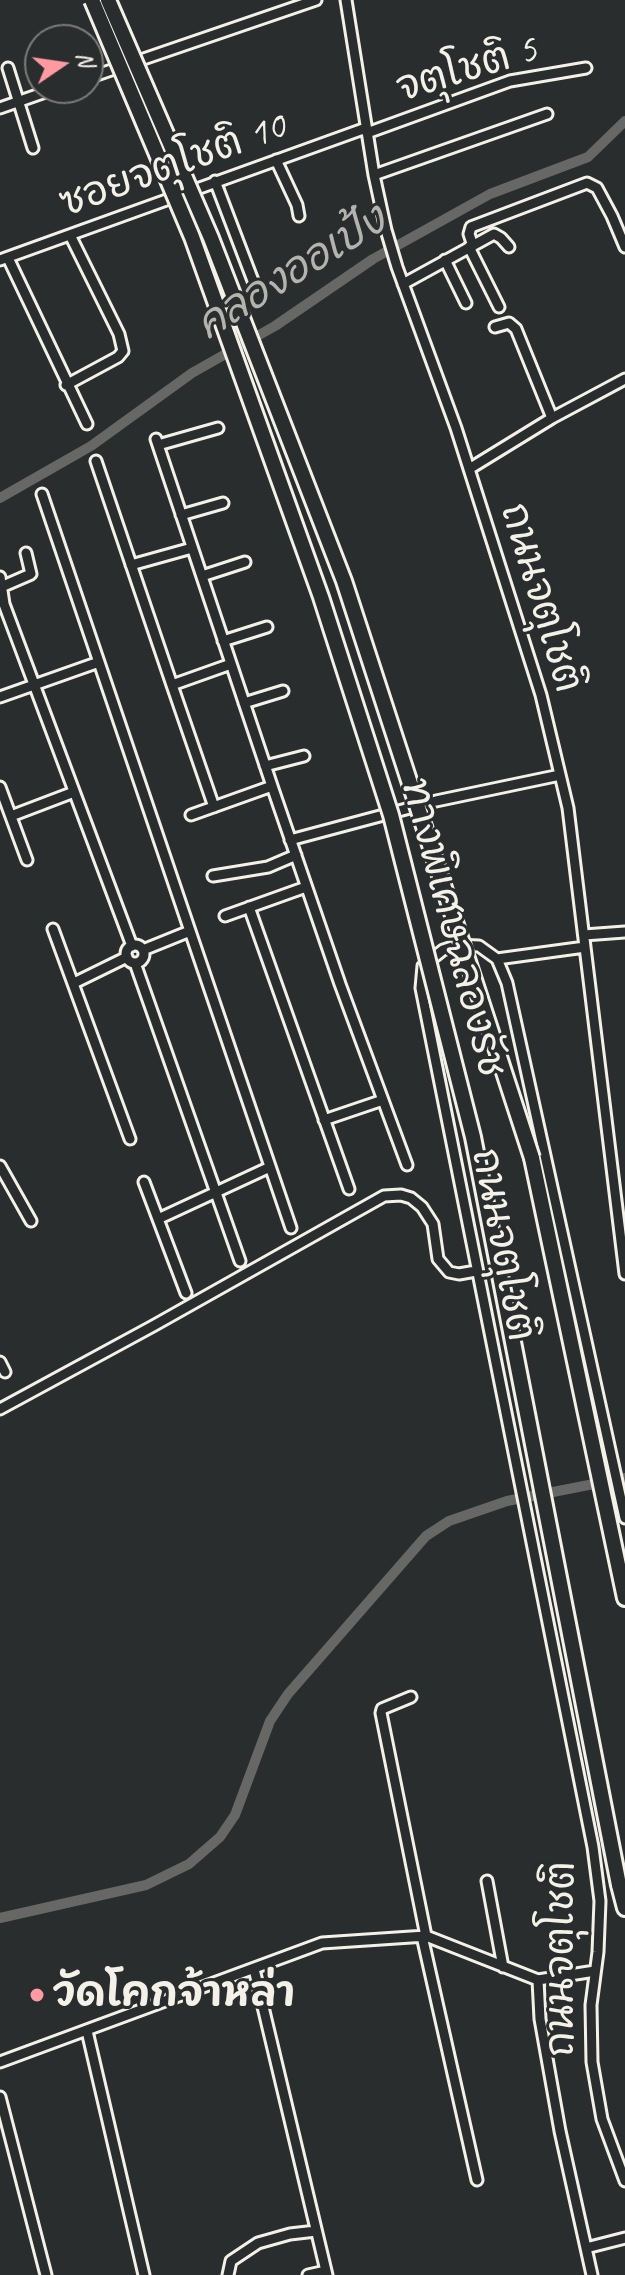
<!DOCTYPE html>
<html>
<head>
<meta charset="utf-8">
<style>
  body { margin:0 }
  #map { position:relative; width:625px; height:2275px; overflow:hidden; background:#2a2d2e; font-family:Caveat,sans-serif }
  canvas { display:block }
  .north { position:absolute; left:24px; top:24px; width:80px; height:80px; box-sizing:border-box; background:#2a2d2e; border:2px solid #7b7b78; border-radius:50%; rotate:77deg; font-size:22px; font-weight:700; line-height:32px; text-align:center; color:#f4f1e8 }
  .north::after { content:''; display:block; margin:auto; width:28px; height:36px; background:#ff9aa2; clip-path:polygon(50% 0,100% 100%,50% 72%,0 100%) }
</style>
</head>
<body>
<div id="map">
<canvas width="625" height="2275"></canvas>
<div class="north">N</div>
</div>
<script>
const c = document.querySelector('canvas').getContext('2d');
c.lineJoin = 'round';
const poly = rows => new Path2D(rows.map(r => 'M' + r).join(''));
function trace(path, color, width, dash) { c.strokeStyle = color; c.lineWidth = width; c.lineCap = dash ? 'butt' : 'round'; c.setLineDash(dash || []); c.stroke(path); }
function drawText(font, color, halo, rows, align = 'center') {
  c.font = font + ' Caveat,"Playpen Sans Thai",sans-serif'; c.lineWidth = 6; c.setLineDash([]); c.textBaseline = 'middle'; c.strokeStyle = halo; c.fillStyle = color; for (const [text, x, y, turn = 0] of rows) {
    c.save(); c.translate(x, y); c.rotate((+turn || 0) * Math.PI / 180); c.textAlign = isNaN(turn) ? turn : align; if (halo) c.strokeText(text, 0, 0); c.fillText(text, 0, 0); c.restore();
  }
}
trace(poly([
  [0,498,91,446,192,373,275,326,373,259,490,194,588,157,625,121],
  [0,1918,146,1885,189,1864,220,1837,235,1815,270,1721,288,1694,426,1536,449,1521,507,1501,625,1478]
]), '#676866', 10);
const minor = poly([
  [346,0,374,175,386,230,397,267,456,428,541,695,568,808,625,1274],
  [8,68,33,148],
  [88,78,316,0],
  [0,108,57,88],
  [367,133,510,81,586,68],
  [276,160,297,205,299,216],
  [374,175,547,114],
  [215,181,255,286],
  [473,246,469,234,471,227,587,183,597,188,612,216,625,247],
  [469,247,499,307],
  [8,258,87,424],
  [0,260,366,128],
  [445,260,466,303],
  [403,284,494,234,501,238,509,247],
  [495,327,509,323,516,329,552,418],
  [66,385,118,357,123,351,119,334,70,235],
  [156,439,272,786],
  [158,445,218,428],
  [96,461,172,685],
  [469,469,552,418,625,379],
  [42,494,190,931,143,950],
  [181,515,223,503],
  [131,565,192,548],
  [202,576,245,562],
  [0,577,4,604,132,946],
  [1,587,31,574,26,553],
  [223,641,267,627],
  [0,697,99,662],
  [244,703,283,691],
  [265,766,304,756],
  [0,787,27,860],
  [214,807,172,685,231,664],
  [191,815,272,786,340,984,407,1165],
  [11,816,74,792],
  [290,840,436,801,560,775],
  [213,876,268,867,296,855],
  [249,907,349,1189],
  [225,916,306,887],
  [53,929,130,1139],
  [190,931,291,1228],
  [584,935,625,932],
  '126 954a9 9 0 1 1 18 0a9 9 0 1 1-18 0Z',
  [497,959,585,947],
  [135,963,240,1261],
  [74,983,127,957],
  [324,1120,383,1100],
  [0,1166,31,1221],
  [144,1182,158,1219,270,1167],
  [158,1219,186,1293],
  [0,1362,5,1372],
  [0,1409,153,1326,384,1196,401,1195,411,1198,422,1207,433,1224,438,1259,449,1272,459,1274,476,1271],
  [625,1518,507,983,497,959,479,946,458,945,443,950,423,966,421,988,593,1847,600,1901,598,1952,591,2005,592,2062,602,2119,625,2181],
  [411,1697,382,1709,381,1713,426,1936],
  [487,1881,503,1967],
  [422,1936,477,2180],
  [254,1969,327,2275],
  [538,1980,540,2019,560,2131,592,2275],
  [87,2031,144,2275],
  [0,2062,322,1943,426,1936,538,1980,595,1971],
  [0,2097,46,2275],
  [586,2248,625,2238],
  [228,2275,231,2261,258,2243,290,2234,316,2231],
  [308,2275,326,2271]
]);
const highway = poly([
  [532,1158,625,1598],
  [619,1885,625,1908]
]);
trace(minor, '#f4f1e8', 15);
trace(highway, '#f4f1e8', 20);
trace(minor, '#2a2d2e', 9);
trace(highway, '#2a2d2e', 14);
const highwayBridge = poly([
  [92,0,192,237,321,597,391,815,473,1137,619,1885],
  [108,0,211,238,344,581,532,1158]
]);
trace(highwayBridge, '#f4f1e8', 20, []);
trace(highwayBridge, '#2a2d2e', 14);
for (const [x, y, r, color] of [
  [37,1995,8,"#ff9aa2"]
]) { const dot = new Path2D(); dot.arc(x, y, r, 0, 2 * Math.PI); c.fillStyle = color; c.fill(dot); trace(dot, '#2a2d2e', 3); }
drawText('40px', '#f4f1e8', '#2a2d2e', [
  ["จตุโชติ 5",467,70,-17],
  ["ซอยจตุโชติ 10",173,166,-20],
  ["ถนนจตุโชติ",540,598,73],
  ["ทางพิเศษฉลองรัช",452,928,75],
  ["ถนนจตุโชติ",502,1245,79],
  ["ถนนจตุโชติ",563,1959,-90]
]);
drawText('bold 40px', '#f4f1e8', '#2a2d2e', [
  ["วัดโคกจ้าหล่า",53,1995]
], 'left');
drawText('italic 42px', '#b5b3ae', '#2a2d2e', [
  ["คลองออเป้ง",292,274,-32]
]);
</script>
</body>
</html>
